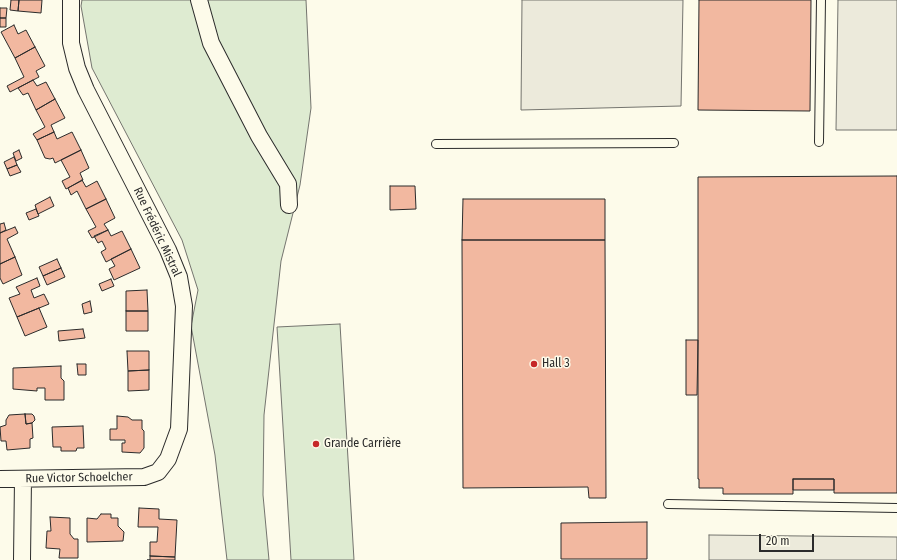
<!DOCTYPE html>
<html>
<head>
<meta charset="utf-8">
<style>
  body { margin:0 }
  #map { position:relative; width:897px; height:560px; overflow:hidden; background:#fdfbea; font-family:"Fira Sans Condensed",sans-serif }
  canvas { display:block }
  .scale { position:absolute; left:759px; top:534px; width:55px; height:18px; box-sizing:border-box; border:2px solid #2b2b2b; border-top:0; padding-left:5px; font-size:12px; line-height:14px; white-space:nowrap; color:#2b2b2b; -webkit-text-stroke:3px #fdfbea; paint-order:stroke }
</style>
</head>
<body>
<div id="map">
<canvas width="897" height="560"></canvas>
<div class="scale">20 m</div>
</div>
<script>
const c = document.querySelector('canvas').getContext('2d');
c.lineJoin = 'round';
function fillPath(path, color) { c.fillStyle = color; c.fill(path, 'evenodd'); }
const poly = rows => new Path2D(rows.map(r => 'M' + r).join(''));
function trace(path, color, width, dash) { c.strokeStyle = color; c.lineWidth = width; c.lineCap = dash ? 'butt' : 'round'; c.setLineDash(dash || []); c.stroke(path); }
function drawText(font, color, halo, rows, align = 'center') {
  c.font = font + ' "Fira Sans Condensed",sans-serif'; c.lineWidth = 3; c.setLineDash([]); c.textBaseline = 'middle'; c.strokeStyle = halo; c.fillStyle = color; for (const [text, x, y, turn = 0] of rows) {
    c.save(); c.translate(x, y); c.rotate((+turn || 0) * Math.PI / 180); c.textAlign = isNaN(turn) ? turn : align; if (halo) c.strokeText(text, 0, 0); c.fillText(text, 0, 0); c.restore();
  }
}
const green = poly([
  [82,0,306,0,311,108,300,185,281,261,264,415,263,495,269,560,227,560,215,455,191,326,198,290,182,240,92,68,81,6,82,0],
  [340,324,354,560,291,560,277,327,340,324]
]);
fillPath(green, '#deebd1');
trace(green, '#74746e', 1);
const parking = poly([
  [522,0,683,0,681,106,521,110,522,0],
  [838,0,897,0,897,130,836,130,838,0],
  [709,535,897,537,897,560,709,560,709,535]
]);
fillPath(parking, '#eceadb');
trace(parking, '#74746e', 1);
const building = poly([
  [11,0,19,0,18,11,10,10,11,0],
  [19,0,42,0,41,13,18,11,19,0],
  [699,0,811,0,810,111,698,110,699,0],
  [0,8,7,8,6,18,0,18,0,8],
  [0,18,6,18,6,27,0,27,0,18],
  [14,25,18,34,26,30,35,47,15,58,1,32,14,25],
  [35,47,45,66,36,71,39,77,10,92,7,86,24,77,15,58,35,47],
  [33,80,37,86,46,82,55,99,36,110,28,93,23,95,18,88,33,80],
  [55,99,65,118,51,125,54,132,37,140,33,134,45,127,36,110,55,99],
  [54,132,57,139,72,132,81,150,55,163,53,158,50,159,45,158,37,140,54,132],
  [19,150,22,158,16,161,13,153,19,150],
  [81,150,89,168,80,173,83,180,66,189,62,181,70,177,61,160,81,150],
  [14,157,17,165,7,169,4,162,14,157],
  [17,165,21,172,10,176,7,169,17,165],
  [897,176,897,493,834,493,834,479,793,479,793,494,723,494,723,488,699,488,699,479,698,479,698,177,897,176],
  [82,180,86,187,97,181,106,199,86,209,77,191,71,195,68,188,82,180],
  [390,186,415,186,416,209,390,210,390,186],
  [50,197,54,206,38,214,35,205,50,197],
  [106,199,115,218,104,224,108,230,92,238,88,231,96,227,86,209,106,199],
  [463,199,605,199,605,240,462,240,463,199],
  [36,209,39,216,29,220,26,213,36,209],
  [4,223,6,230,0,233,0,224,4,223],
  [15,227,18,233,7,239,15,257,0,264,0,233,15,227],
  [108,230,111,236,122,231,131,249,106,262,101,252,106,249,102,241,98,243,94,236,108,230],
  [462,240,605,240,606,498,589,498,588,487,463,488,462,240],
  [131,249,140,268,114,280,109,269,115,266,111,259,131,249],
  [15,257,22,275,3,284,0,278,0,264,15,257],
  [57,259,61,268,43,276,39,267,57,259],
  [61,268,65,277,47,285,43,276,61,268],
  [37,278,40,286,31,290,34,298,44,294,49,304,17,317,9,298,20,294,16,287,37,278],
  [111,279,114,286,102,291,99,284,111,279],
  [147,290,148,311,126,311,126,291,147,290],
  [90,301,92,312,84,314,82,304,90,301],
  [39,308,47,327,25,336,17,317,39,308],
  [126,311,148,311,148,331,126,331,126,311],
  [83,329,85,338,59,341,58,331,83,329],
  [686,340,698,340,697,395,686,395,686,340],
  [127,351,149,351,149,370,128,371,127,351],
  [77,364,86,364,86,375,78,375,77,364],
  [61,366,61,378,64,381,64,400,45,400,45,388,37,388,37,391,13,389,13,368,61,366],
  [149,370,149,390,128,391,128,371,149,370],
  [25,414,32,414,34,416,35,420,32,423,26,424,25,414],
  [25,414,26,424,32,423,33,438,30,439,30,448,7,450,6,441,1,441,0,427,6,425,6,420,9,415,25,414],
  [117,416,128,417,132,420,142,420,142,429,144,431,144,448,140,453,122,452,122,443,125,443,125,440,110,440,110,429,117,429,117,416],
  [83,426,84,448,77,448,76,451,61,451,61,447,53,447,52,427,83,426],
  [793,479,834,479,834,490,793,490,793,479],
  [139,508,159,509,159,519,177,520,175,557,150,556,150,542,157,542,158,527,138,527,139,508],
  [101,514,111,514,111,518,118,518,118,526,124,532,123,541,87,542,87,518,97,519,101,514],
  [50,517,70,518,70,534,74,539,78,539,78,558,59,558,60,549,46,548,47,531,51,531,50,517],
  [647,522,647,559,561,559,561,523,647,522],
  [150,556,175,557,175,560,147,560,150,560,150,556]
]);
fillPath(building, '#f2b8a0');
trace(building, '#2b2b2b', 1);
const service = poly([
  [819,142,821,0],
  [436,144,674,143],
  [668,504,897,508]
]);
const minor = poly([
  [199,0,211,43,259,136,288,184,289,205],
  [0,479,144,477,158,472,168,459,179,429,184,306,179,277,168,250,86,90,77,68,71,43,71,0],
  [22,560,23,479]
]);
trace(service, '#2b2b2b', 10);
trace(minor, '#2b2b2b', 18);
trace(service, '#fdfbea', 8);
trace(minor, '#fdfbea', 16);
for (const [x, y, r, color] of [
  [534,364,4,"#c62828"],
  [316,444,4,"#c62828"]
]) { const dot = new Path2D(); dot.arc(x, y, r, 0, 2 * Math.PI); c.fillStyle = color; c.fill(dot); trace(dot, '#fdfbea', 1.5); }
drawText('12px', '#2b2b2b', '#fdfbea', [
  ["Rue Frédéric Mistral",157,232,65],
  ["Rue Victor Schoelcher",79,478,-1]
]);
drawText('12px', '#2b2b2b', '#fdfbea', [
  ["Hall 3",542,364],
  ["Grande Carrière",324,444]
], 'left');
</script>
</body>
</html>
